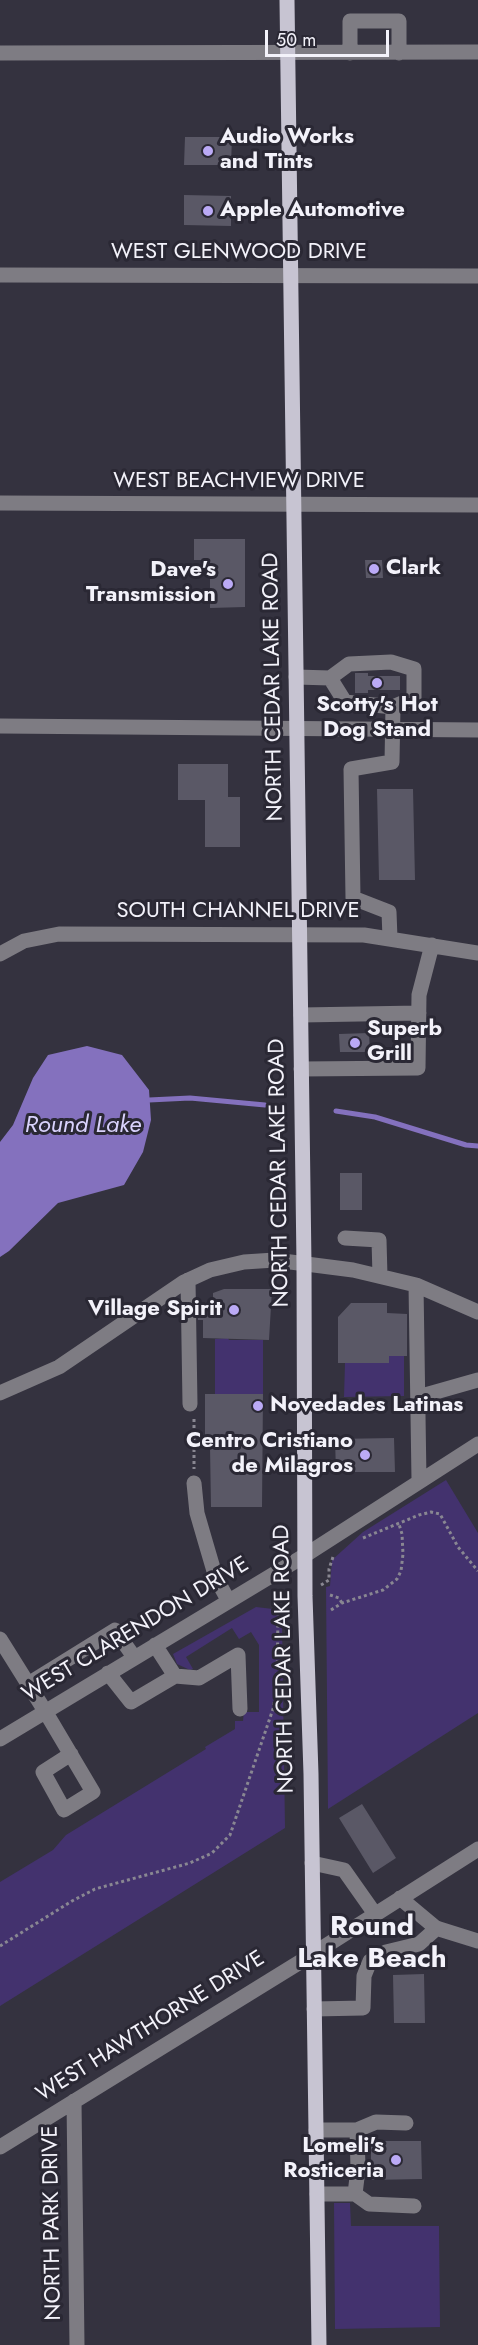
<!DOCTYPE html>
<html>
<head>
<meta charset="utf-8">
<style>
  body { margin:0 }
  #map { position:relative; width:478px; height:2345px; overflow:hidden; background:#34323f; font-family:Jost,sans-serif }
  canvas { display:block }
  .scale { position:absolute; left:265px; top:30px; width:124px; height:27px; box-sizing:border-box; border:3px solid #f3f2fa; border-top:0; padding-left:8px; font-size:18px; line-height:21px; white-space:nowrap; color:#f3f2fa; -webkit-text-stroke:4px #2a2834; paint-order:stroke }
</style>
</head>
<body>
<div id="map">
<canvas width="478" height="2345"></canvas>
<div class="scale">50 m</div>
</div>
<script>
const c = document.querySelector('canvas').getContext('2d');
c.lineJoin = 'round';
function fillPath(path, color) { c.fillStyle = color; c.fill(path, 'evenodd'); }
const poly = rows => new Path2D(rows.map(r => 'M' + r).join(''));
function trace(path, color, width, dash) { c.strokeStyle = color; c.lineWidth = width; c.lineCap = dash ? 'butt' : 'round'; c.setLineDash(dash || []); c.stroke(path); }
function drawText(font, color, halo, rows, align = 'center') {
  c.font = font + ' Jost,sans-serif'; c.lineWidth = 6; c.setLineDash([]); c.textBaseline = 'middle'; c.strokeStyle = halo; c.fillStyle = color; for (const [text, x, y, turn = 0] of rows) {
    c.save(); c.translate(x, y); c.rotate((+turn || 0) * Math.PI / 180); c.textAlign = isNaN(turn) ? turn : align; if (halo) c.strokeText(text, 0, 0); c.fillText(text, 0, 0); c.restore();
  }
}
fillPath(poly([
  [228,1338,229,1340,263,1340,263,1394,215,1394,215,1339],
  [389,1356,404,1356,404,1396,344,1397,345,1363],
  [446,1480,478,1533,478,1713,328,1809,326,1587,330,1586,332,1560,363,1532],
  [256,1607,273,1609,280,1616,282,1623,285,1828,0,2006,0,1882,53,1850,66,1835,206,1749,205,1747,235,1729,235,1721,243,1721,244,1712,259,1712,259,1645,251,1632,239,1639,232,1628,186,1657,193,1669,190,1670,177,1664,173,1654],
  [334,2203,350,2203,351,2226,439,2226,440,2327,335,2329]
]), '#43326e');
fillPath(poly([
  [87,1046,122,1055,149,1090,151,1120,143,1152,124,1185,58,1203,9,1251,0,1257,0,1142,13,1125,33,1078,48,1055]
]), '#8471be');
trace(poly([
  [149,1100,190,1098,265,1105],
  [336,1111,375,1117,466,1145,478,1146]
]), '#8471be', 5);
fillPath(poly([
  [185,137,232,137,231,165,184,165],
  [184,195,231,196,231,226,184,225],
  [194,539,245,539,245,607,210,608,210,560,194,560],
  [365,560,382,560,383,578,366,578],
  [355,673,368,673,368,676,400,676,400,690,368,690,368,693,355,693],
  [178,764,228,764,228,797,240,797,240,847,205,847,205,800,178,800],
  [377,789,413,789,415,880,379,880],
  [369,1033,370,1052,340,1052,339,1034],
  [340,1173,362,1173,362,1210,340,1210],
  [224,1289,272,1289,269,1340,203,1338,203,1320,198,1320,198,1302,213,1302,213,1293],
  [351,1303,387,1303,387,1313,407,1314,407,1356,389,1356,389,1363,338,1363,338,1317],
  [205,1394,263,1394,262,1507,211,1507,210,1447,205,1447],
  [394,1438,395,1472,336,1472,335,1439],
  [362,1804,396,1858,373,1873,339,1818],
  [424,1974,425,2023,394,2023,393,1975],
  [371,2141,421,2141,422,2179,371,2180]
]), '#5a5866');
trace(poly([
  [194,1419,194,1469],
  [363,1538,419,1515,431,1512,440,1514,458,1547,478,1571],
  [321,1585,329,1580,329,1569,333,1557],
  [330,1595,339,1598,342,1603],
  [331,1610,342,1603,383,1590,397,1579,401,1571,403,1554,402,1534,399,1524],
  [0,1946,72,1901,95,1889,190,1863,212,1853,230,1835,273,1709,277,1687,278,1614,291,1605]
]), '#898792', 3, [3, 3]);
trace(poly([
  [0,53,478,52],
  [350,53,350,21,399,21,399,53],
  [0,275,478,276],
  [0,503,478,505],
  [296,677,330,678,349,664,391,662,414,669,414,698,393,707,345,702,330,678],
  [0,726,478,730],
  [390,938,389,912,353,898,351,769,392,762,393,707],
  [0,954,24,941,59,934,364,935,478,953],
  [301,1015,419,1013],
  [301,1069,418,1068,419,995,432,945],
  [345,1238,379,1240,380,1276],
  [188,1280,190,1404],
  [416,1285,419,1480],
  [0,1393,59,1367,184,1282,210,1270,244,1262,275,1260,353,1270,416,1285,478,1312],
  [418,1397,478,1380],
  [194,1483,197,1513,206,1544,216,1578,228,1600],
  [0,1639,45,1711,93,1792,64,1810,43,1772,71,1754],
  [155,1645,175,1676],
  [108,1673,131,1702,175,1676,199,1678,238,1655,240,1709],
  [28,1684,115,1630,134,1657],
  [0,1739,304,1556,478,1444],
  [312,1863,344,1870,375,1914],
  [400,1898,436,1928,478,1941],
  [314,2009,363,2008,364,1976,370,1961,386,1952,419,1944,437,1928],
  [74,2101,77,2345],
  [316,2130,357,2130,358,2169,355,2194],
  [357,2130,376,2122,406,2123],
  [0,2147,313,1954,478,1849],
  [317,2194,355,2194,369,2204,414,2206]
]), '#7e7c83', 15);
trace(poly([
  [287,0,304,1263,305,1596,311,1774,319,2345]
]), '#c7c4d2', 15);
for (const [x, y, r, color] of [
  [208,151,6,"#bbaaf6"],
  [208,211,6,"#bbaaf6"],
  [374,569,6,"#bbaaf6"],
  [228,584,6,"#bbaaf6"],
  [377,683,6,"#bbaaf6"],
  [355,1043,6,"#bbaaf6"],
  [234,1310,6,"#bbaaf6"],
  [258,1406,6,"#bbaaf6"],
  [365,1455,6,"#bbaaf6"],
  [396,2160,6,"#bbaaf6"]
]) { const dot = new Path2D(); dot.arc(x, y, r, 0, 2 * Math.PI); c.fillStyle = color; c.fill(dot); trace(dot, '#2a2834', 2); }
drawText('bold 22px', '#f3f2fa', '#2a2834', [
  ["Audio Works",220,138],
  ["and Tints",220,163],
  ["Apple Automotive",220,211],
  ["Clark",386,569],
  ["Dave's",216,571,"right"],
  ["Transmission",216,596,"right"],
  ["Scotty's Hot",377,706,"center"],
  ["Dog Stand",377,731,"center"],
  ["Superb",367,1030],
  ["Grill",367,1055],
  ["Village Spirit",222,1310,"right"],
  ["Novedades Latinas",270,1406],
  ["Centro Cristiano",353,1442,"right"],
  ["de Milagros",353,1467,"right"],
  ["Lomeli's",384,2147,"right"],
  ["Rosticeria",384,2172,"right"]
], 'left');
drawText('22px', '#f3f2fa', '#2a2834', [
  ["WEST GLENWOOD DRIVE",239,253],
  ["WEST BEACHVIEW DRIVE",239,482],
  ["NORTH CEDAR LAKE ROAD",274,687,-91],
  ["SOUTH CHANNEL DRIVE",238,912],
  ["NORTH CEDAR LAKE ROAD",280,1173,-91],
  ["WEST CLARENDON DRIVE",136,1630,-31],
  ["NORTH CEDAR LAKE ROAD",285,1659,-91],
  ["WEST HAWTHORNE DRIVE",151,2027,-32],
  ["NORTH PARK DRIVE",53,2223,-91]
]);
drawText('italic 24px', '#d9d2fc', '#2a2834', [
  ["Round Lake",83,1126]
]);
drawText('bold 28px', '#f3f2fa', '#2a2834', [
  ["Round",372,1928],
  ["Lake Beach",372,1960]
]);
</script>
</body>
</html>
